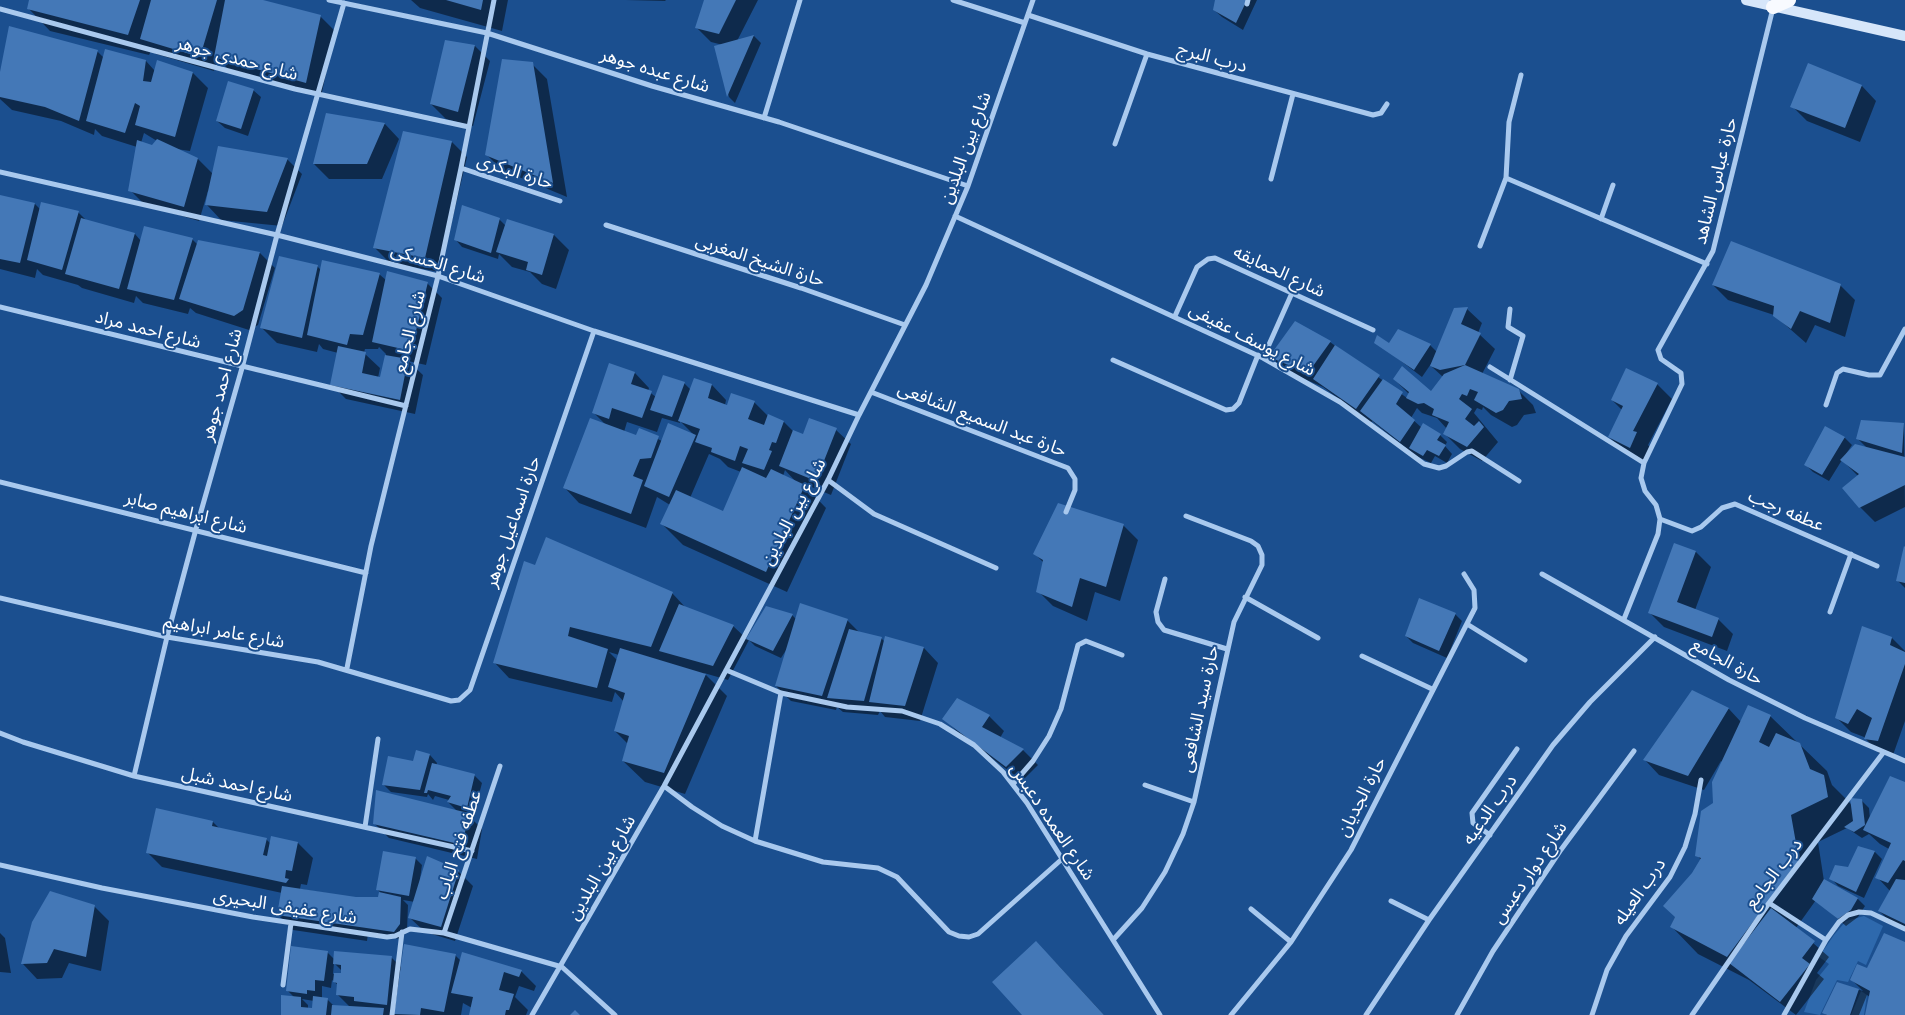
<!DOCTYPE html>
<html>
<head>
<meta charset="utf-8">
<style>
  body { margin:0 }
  canvas { display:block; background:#1b4f8f }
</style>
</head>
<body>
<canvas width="1905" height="1015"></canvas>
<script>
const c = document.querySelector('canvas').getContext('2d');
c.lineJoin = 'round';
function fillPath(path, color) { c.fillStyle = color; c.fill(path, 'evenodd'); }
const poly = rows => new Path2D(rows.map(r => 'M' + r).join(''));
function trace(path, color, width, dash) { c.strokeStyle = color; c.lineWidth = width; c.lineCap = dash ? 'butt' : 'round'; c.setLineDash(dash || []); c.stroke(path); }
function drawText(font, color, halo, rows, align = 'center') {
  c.font = font + ' "Noto Sans","Noto Sans Arabic",sans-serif'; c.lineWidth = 4; c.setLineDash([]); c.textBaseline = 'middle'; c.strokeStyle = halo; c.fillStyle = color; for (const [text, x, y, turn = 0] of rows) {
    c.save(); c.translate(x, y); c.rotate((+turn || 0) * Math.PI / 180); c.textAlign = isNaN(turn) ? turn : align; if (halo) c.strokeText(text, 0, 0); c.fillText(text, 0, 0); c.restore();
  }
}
fillPath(poly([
  [1864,916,1883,926,1866,965,1858,961,1848,982,1837,980,1820,1015,1804,1012,1816,980,1829,964,1819,957,1834,935,1846,921],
  [1861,991,1867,995,1864,1015,1851,1015]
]), '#2e69ad');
fillPath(poly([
  [30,0,258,0,320,16,335,31,321,97,230,71,218,59,214,71,156,54,152,49,149,55,50,31,29,9],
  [411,0,508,0,502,31,420,8],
  [625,0,666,0,665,1],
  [705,0,758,0,737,41,754,36,761,43,735,103,729,97,716,47,723,45,711,42,697,28],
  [1216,0,1257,0,1243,30,1222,17,1214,10],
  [446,41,475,46,490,61,473,126,446,119,431,104],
  [97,51,104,58,146,61,155,71,158,62,193,73,208,88,190,151,176,149,198,159,213,174,287,159,302,174,282,226,221,220,207,205,210,191,208,191,199,221,145,205,130,190,137,147,102,136,95,129,94,135,61,121,12,110,0,99,0,79],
  [144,133,157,141,153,147,141,143],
  [532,64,547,79,567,197,502,170,487,155],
  [1862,86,1876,101,1860,142,1807,121,1792,106],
  [253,90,261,97,248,136,225,128,217,121],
  [327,114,385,124,399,139,382,179,329,179,314,164],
  [452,142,467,157,440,272,390,263,375,248],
  [0,196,35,204,41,210,78,212,87,221,135,234,141,241,192,239,198,245,199,241,260,253,275,268,258,325,249,330,196,313,190,308,188,314,143,303,136,296,134,303,82,288,78,285,43,275,37,269,35,278,0,269],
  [499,219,506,226,554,235,569,250,556,289,542,284,530,272,512,267,499,254,498,259,462,247,455,239],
  [317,266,322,271,379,274,386,280,427,283,442,298,426,365,408,361,423,375,415,414,346,399,331,384,338,353,323,349,319,344,317,352,277,343,262,328],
  [379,347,386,354,381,378,378,378,380,368,364,353,365,349,378,349],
  [1713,285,1840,285,1855,300,1845,337,1815,325,1806,343,1774,315,1728,300],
  [1467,309,1482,323,1478,333,1495,349,1482,374,1518,390,1533,405,1536,413,1524,415,1517,425,1512,427,1491,415,1483,407,1482,410,1477,408,1474,413,1498,442,1482,461,1460,449,1445,434,1447,429,1437,418,1422,413,1417,408,1411,418,1422,428,1440,435,1447,442,1445,446,1452,454,1447,463,1435,456,1431,463,1416,456,1372,421,1371,423,1323,387,1286,371,1271,357,1330,342,1407,398,1409,394,1394,379,1431,392,1443,377,1431,366,1433,361,1422,377,1376,342,1389,345,1430,345,1437,352],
  [635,373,649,388,648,391,656,397,684,383,691,390,712,385,726,400,725,405,754,402,768,416,784,422,794,432,804,436,836,430,851,444,831,495,802,483,826,508,787,592,683,545,662,524,670,505,657,497,646,528,579,503,565,488,606,425,594,413],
  [662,418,680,423,680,421,695,436,662,441,639,430,637,437,624,432,627,422,657,432],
  [709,454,720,459,728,467,741,472,723,513,690,498],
  [785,470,796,482,783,476],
  [1657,384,1672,399,1648,445,1651,448,1645,462,1624,451,1609,437,1622,410,1612,400],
  [1904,424,1905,507,1875,522,1860,507,1858,476,1842,460,1829,481,1813,472,1806,465,1826,428,1845,438,1852,445,1846,454,1868,449,1858,439],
  [1123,525,1138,540,1120,601,1095,592,1087,621,1053,606,1038,591,1044,563,1034,553],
  [1675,545,1696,552,1711,567,1695,610,1718,619,1733,634,1727,651,1664,627,1649,612],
  [1905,550,1905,588,1897,580],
  [535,566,672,593,687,609,733,626,747,639,792,615,796,619,847,620,860,633,881,638,885,642,924,648,938,663,920,721,885,717,880,711,878,715,843,712,837,707,836,710,791,701,776,686,788,647,781,658,755,646,749,640,728,680,704,673,727,696,685,794,645,782,623,761,628,744,615,731,624,702,615,692,612,702,509,678,495,663],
  [609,652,619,655,617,660],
  [1455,614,1462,621,1447,658,1413,643,1406,636],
  [1892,638,1905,651,1905,721,1893,755,1880,754,1864,737,1851,732,1836,717],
  [1692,691,1729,709,1741,722,1770,716,1827,771,1832,785,1852,805,1861,800,1869,808,1870,819,1905,783,1905,931,1894,925,1879,911,1890,891,1877,877,1889,849,1880,844,1869,834,1862,838,1847,828,1818,842,1824,881,1858,899,1865,906,1858,917,1846,926,1816,900,1796,928,1829,957,1817,973,1824,979,1796,1015,1749,980,1698,954,1671,926,1701,860,1697,855,1715,803,1722,762,1721,761,1704,790,1659,775,1645,760],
  [989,716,1004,731,1000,738,1023,750,1038,765,1022,781,959,733,944,719],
  [430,755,437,763,436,766,475,776,482,783,474,814,465,812,482,829,477,859,389,838,374,823,458,812,448,802,449,800,435,796,433,800,428,794,427,797,391,792,384,785,414,762],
  [213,822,220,829,266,839,271,844,298,843,313,858,307,885,301,884,300,889,356,898,379,898,380,892,377,889,415,858,422,865,420,879,458,871,473,886,455,941,425,932,410,918,415,902,403,900,408,905,407,931,401,939,368,934,367,941,293,930,278,915,282,893,162,867,147,852],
  [1858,848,1875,852,1882,859,1864,898,1838,886,1831,878,1848,869],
  [94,906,109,921,101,971,69,963,62,978,37,979,23,964],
  [0,933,5,938,11,973,0,972],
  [1036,943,1057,964,1104,1015,1024,1015],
  [1905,944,1905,1015,1866,1015,1870,997,1867,995,1859,1015,1826,1015,1824,1012,1838,983,1863,991,1852,980],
  [327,952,335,960,391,957,402,968,455,955,461,961,521,971,536,986,534,991,519,986,515,997,528,1010,526,1015,471,1015,472,1008,463,1003,461,1015,282,1015,294,997,288,991],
  [334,963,342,971,342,974,333,974],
  [332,980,338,985,337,994,350,1007,334,1006,327,999,322,998,322,986,331,988],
  [302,999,314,1001,313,1009,308,1009,308,1005]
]), '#0007');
fillPath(poly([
  [29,0,140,0,128,35,27,9],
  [151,0,217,0,200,57,140,39],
  [225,0,263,0,321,15,306,83,214,57],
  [446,0,483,0,481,10],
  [704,0,736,0,719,34,695,28],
  [1215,0,1247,0,1236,23,1213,10],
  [9,26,98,50,79,121,45,107,0,97,0,72],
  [754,35,727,97,714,46],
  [445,40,475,45,458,112,430,104],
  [105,49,146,60,143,81,151,82,157,60,193,72,175,137,135,125,140,106,135,103,125,133,86,121],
  [502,59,533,62,553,183,485,155],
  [1808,63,1862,85,1845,128,1790,107],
  [228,81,254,89,241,129,216,121],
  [326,113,385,123,367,164,313,164],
  [403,131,452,141,425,258,373,248],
  [157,139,198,158,184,207,128,191,137,140,152,145],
  [218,146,288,158,267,212,205,205],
  [0,195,35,203,20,263,0,259],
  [41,202,79,211,62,270,27,260],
  [462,205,500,218,491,253,454,240],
  [81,218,135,233,119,289,65,274],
  [507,219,554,234,542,275,526,270,528,262,496,252],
  [144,226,193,238,174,300,127,289],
  [198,240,260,252,243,310,234,316,179,299],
  [1731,241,1841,284,1830,323,1800,311,1791,329,1773,316,1774,306,1712,285],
  [279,256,318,265,302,338,260,328],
  [322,260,380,273,363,335,350,334,347,345,307,335],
  [387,271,428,282,411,351,372,342],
  [1468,307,1461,324,1481,333,1465,365,1440,370,1430,366,1454,308],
  [1295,321,1331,341,1308,373,1269,357],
  [1398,329,1431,344,1414,370,1374,343,1377,335,1389,343],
  [1335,345,1380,375,1356,409,1313,379],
  [338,346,366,352,362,373,380,377,385,355,408,359,400,400,330,385],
  [609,363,635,372,631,384,652,391,642,418,612,408,609,419,592,413],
  [1465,365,1519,389,1522,399,1509,401,1503,410,1496,413,1474,400,1478,392,1470,389,1467,396,1462,394,1459,399,1472,409,1465,419,1474,426,1479,421,1484,427,1467,447,1443,434,1449,422,1432,415,1434,409,1424,403,1418,404,1406,398,1409,392,1393,379,1402,366,1431,391,1444,374],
  [1626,368,1658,383,1633,431,1637,432,1630,448,1608,437,1623,406,1611,400],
  [663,375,685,382,672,417,650,410],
  [694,378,712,384,708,398,727,405,731,393,755,401,748,419,764,425,768,414,784,421,776,443,772,442,769,450,772,451,764,470,742,463,748,449,740,446,735,461,711,452,712,448,695,442,700,429,678,421],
  [1383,379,1403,392,1396,404,1415,420,1400,442,1360,411],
  [590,418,636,435,639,428,659,436,651,458,640,459,633,476,643,480,631,514,563,488],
  [809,418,837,428,816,481,779,466,793,430,803,434],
  [1861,420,1904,423,1902,453,1856,439],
  [668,423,696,435,669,497,644,486],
  [1423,423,1441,434,1437,440,1446,445,1439,456,1427,450,1423,456,1409,448],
  [1825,426,1845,437,1822,475,1804,465],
  [1855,444,1905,457,1905,485,1859,508,1842,488,1859,474,1840,460],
  [742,467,766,478,771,469,805,485,766,572,660,524,676,490,723,511],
  [1058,503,1124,524,1106,587,1080,578,1072,607,1036,592,1043,560,1033,554],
  [546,537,673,592,651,647,570,627,568,636,608,649,597,688,493,663,524,561,535,565],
  [1674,543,1696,551,1677,602,1719,618,1712,637,1648,613],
  [1904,546,1905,547,1905,583,1896,581],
  [1419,598,1456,613,1439,651,1405,636],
  [800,603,848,619,822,696,775,686],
  [679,604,734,625,713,666,659,651],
  [766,606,793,614,773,651,746,639],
  [1862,626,1892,637,1890,645,1905,652,1905,664,1878,741,1864,739,1872,718,1857,709,1848,724,1835,718],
  [849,629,882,637,864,701,827,698],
  [885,636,924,647,905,706,869,702],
  [620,648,706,674,664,773,622,761,629,736,614,731,625,693,608,687],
  [1692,690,1729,708,1688,776,1643,760],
  [957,698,990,715,982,727,1024,749,1006,767,942,719],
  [1748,705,1771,715,1759,742,1769,747,1776,733,1800,743,1810,769,1824,775,1828,797,1791,815,1799,860,1727,957,1670,927,1675,917,1663,906,1692,873,1701,858,1695,856,1701,811,1713,803,1712,782],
  [416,750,430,754,420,790,382,785,388,756,413,761],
  [432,763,475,774,467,808,447,802,451,796,428,790,427,793,424,793],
  [1890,776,1905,782,1905,861,1903,860,1888,883,1875,878,1891,843,1863,830],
  [376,790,468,813,463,845,373,824],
  [1850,798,1862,799,1865,825,1854,832,1844,827,1853,821],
  [156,808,213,821,212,826,267,838,263,855,267,856,271,836,298,842,292,871,286,870,285,878,289,879,286,883,146,853],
  [1858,846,1875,851,1856,892,1829,879,1835,865,1848,867],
  [383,851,416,857,409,896,376,890],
  [427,856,459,870,441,927,408,918],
  [1824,879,1858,898,1851,910,1838,919,1812,899],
  [1896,879,1905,880,1905,924,1878,911],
  [282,886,356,897,378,897,379,892,401,897,400,924,394,932,277,915],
  [50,891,95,905,86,957,54,949,47,963,21,964,32,922],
  [1771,908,1815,941,1802,958,1810,964,1780,1002,1729,963],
  [1884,933,1905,942,1905,1015,1865,1015,1870,991,1850,980,1857,964,1867,968],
  [1036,941,1104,1015,1022,1015,992,982],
  [404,944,456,954,444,1012,421,1008,420,1015,394,1014],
  [291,946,328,951,324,981,315,980,315,991,307,990,307,994,286,991],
  [334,951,392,956,387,1005,354,1001,354,997,336,995,337,983,333,982,334,973,341,973,341,965,333,964],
  [462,952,522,970,519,977,504,972,499,990,514,994,509,1010,506,1010,505,1015,469,1015,473,997,451,993],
  [1837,982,1859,989,1850,1015,1827,1015,1822,1013],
  [281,995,301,997,301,1007,312,1008,313,996,328,998,326,1015,281,1015],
  [332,1005,384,1008,383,1015,331,1015],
  [575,1010,580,1015,570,1015]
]), '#4478b7');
trace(poly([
  [329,0,487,33,652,86,779,122,968,186],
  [953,0,1025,23],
  [1247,4,1248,0],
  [0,9,295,89,469,127],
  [1028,15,1147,54,1373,115,1381,113,1387,104],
  [764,118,800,0],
  [1115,144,1147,54],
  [461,168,560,201],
  [0,172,277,235,438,276,594,331,859,415],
  [1506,178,1707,264],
  [1271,179,1293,94],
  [955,216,1263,358,1340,402,1424,464,1439,468,1446,466,1467,452,1472,451,1519,481],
  [1601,219,1613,185],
  [606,225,801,288,905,325],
  [1480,246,1506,178,1509,122,1521,75],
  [0,307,406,406],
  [1510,309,1508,327,1523,336,1510,380],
  [1175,316,1197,267,1208,259,1215,258,1373,330],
  [1263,358,1292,293],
  [1113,360,1226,410,1233,409,1239,403,1258,355],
  [1490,367,1644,463],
  [871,392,1068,468,1075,479,1075,490,1066,512],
  [1826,405,1837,373,1843,369,1869,375,1880,375,1905,329],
  [828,480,874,514,996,568],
  [0,482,366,573],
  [1660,519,1692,531,1701,527,1722,508,1735,504,1877,566],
  [1542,574,1729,680,1805,718,1905,761],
  [1165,579,1156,612,1158,622,1164,630,1227,649],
  [1245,597,1318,638],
  [0,598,167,637,318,662,451,701,459,700,470,690,594,331],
  [1830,612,1851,554],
  [1624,619,1658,534,1660,519,1656,505,1645,491,1641,478,1644,463,1682,384,1681,373,1661,359,1658,350,1713,251,1773,8],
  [1467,624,1525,660],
  [1362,656,1432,689],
  [347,668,371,546,438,276,461,168,494,0],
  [726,670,781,693,847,707,902,711,940,724,974,745,1003,772,1027,803,1160,1015],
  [0,733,23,742,134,776,472,851],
  [134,776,167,637,196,529,242,368,277,235,344,3],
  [1013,784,1033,761,1049,736,1061,709,1078,645,1086,641,1122,655],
  [1145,785,1194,802],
  [664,786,692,807,722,826,755,841,823,862,878,868,897,877,949,932,959,936,969,937,978,934,1062,859],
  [365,827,378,739],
  [1490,835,1473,823,1472,813,1517,749],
  [755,841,781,693],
  [0,865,102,888,253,917,387,937,395,936,410,929,444,933,562,967,615,1015],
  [1391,901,1429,920],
  [1769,903,1826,940],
  [1251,909,1291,942],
  [444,933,500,766],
  [1113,940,1142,908,1165,872,1183,834,1194,802,1234,622,1262,565,1262,555,1258,546,1251,541,1186,516],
  [283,985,291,923],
  [392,1015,402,932],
  [532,1015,664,786,828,480,859,415,926,285,968,186,1033,0],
  [1231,1015,1291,942,1351,850,1475,608,1474,590,1464,574],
  [1366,1015,1429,920,1553,745,1590,702,1655,637],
  [1457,1015,1493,951,1560,851,1634,751],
  [1592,1015,1607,970,1626,936,1670,877,1685,847,1695,814,1701,780],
  [1692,1015,1769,903,1883,753],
  [1784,1015,1826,940,1839,922,1848,915,1859,912,1871,913,1905,929]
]), '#a9c9ee', 5);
trace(poly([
  [1746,0,1905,36]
]), '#d6e6fa', 10);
trace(poly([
  [1773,7,1789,0]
]), '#f8faff', 14);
drawText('18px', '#fff', '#1b4f8f', [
  ["درب البرج",1212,58,15],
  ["شارع حمدى جوهر",237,59,15],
  ["شارع عبده جوهر",655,71,17],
  ["شارع بين البلدين",966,148,-70],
  ["حارة البكرى",515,172,18],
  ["حارة عباس الشاهد",1716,181,-76],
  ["حارة الشيخ المغربى",760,261,18],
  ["شارع الحسكى",438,264,17],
  ["شارع الحمايقه",1279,272,25],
  ["شارع احمد مراد",148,330,14],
  ["شارع الجامع",410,332,-76],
  ["شارع يوسف عفيفى",1252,340,27],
  ["شارع احمد جوهر",222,385,-75],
  ["حارة عبد السميع الشافعى",982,420,21],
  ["عطفه رجب",1786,511,23],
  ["شارع بين البلدين",794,512,-62],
  ["شارع ابراهيم صابر",186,513,14],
  ["حارة اسماعيل جوهر",513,522,-71],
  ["شارع عامر ابراهيم",224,632,10],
  ["حارة الجامع",1727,662,29],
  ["حارة سيد الشافعى",1200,709,-78],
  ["شارع احمد شبل",237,785,12],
  ["حارة الجديان",1362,797,-63],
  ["درب الدعيه",1490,810,-55],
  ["شارع العمده دعبس",1052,822,56],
  ["عطفه فتح الباب",459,845,-72],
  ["شارع بين البلدين",602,868,-60],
  ["شارع دوار دعبس",1530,873,-56],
  ["درب الجامع",1774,874,-53],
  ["درب العيله",1640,892,-55],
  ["شارع عفيفى البحيرى",285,907,9]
]);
</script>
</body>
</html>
